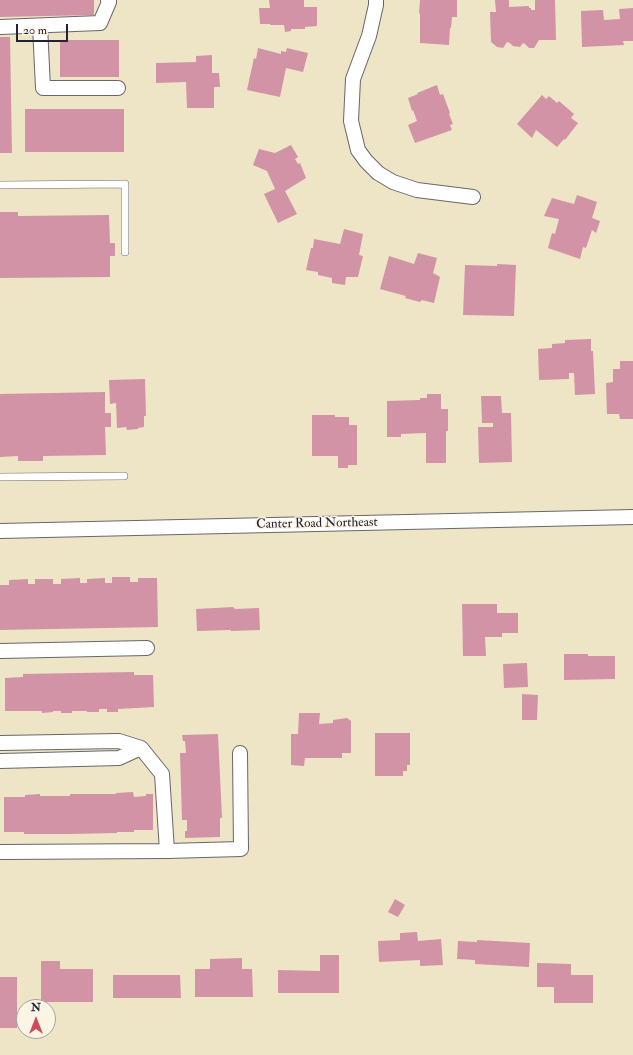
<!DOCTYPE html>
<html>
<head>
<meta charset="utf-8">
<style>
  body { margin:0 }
  #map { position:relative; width:633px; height:1055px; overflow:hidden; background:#ede5c5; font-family:"IM FELL Double Pica",serif }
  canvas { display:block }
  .north { position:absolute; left:16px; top:999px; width:40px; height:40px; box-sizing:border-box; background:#fcf5e5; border:1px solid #a5a1a1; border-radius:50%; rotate:0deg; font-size:11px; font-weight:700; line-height:16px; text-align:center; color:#22223b }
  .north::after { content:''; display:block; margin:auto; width:14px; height:18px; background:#d1495b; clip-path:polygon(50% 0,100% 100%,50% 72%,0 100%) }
  .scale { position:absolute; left:16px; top:24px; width:52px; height:18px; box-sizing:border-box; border:2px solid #22223b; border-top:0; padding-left:5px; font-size:12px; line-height:14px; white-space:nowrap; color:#22223b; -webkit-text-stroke:3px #fcf5e5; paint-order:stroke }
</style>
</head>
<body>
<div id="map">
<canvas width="633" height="1055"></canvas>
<div class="north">N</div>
<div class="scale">20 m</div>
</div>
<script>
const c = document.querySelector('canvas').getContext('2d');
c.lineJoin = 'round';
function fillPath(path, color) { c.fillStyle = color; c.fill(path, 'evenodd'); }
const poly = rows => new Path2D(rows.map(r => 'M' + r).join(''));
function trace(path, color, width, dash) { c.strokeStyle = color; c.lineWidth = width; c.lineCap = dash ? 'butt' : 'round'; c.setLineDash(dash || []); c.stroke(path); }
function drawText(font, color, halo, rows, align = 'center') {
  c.font = font + ' "IM FELL Double Pica",serif'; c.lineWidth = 3; c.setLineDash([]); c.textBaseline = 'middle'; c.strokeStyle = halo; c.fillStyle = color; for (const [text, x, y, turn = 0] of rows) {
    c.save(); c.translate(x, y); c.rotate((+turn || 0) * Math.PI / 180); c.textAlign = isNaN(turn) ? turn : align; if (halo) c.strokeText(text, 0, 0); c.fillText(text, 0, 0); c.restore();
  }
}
fillPath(poly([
  [0,0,94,0,94,15,0,17],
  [269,0,304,0,304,7,317,7,317,26,305,27,305,29,291,29,291,31,285,32,284,25,270,25,270,24,260,24,259,8,270,8],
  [420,0,457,0,457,17,452,17,451,28,450,28,449,45,420,43,420,14,419,13],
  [495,0,509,0,509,7,529,6,529,8,531,8,531,10,535,10,535,0,555,0,556,40,539,40,534,48,529,48,525,44,523,43,520,47,513,46,510,43,507,42,503,48,497,47,491,42,490,12,496,12],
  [633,8,633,41,623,41,624,45,582,47,581,11,603,10,604,20,620,19,619,9],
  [0,37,10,37,12,153,0,153],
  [60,40,119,40,119,77,60,77],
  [258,48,281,54,281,51,286,52,287,48,308,53,303,72,286,68,280,97,247,90,254,58,256,59],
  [212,55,212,73,219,73,220,87,214,87,214,108,187,108,186,82,156,83,156,63,196,62,196,56],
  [437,85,440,95,443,94,450,113,449,114,453,124,450,125,452,130,415,143,408,125,417,121,413,110,412,111,408,98,418,94,417,93],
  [542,95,546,99,549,96,557,103,559,101,574,114,571,118,578,123,565,140,564,139,557,147,536,130,532,138,517,124],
  [25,109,124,109,124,152,25,152],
  [291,145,298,157,295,159,298,164,300,163,306,178,285,191,297,214,278,223,264,194,275,189,267,171,253,165,259,149,275,153],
  [577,195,597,202,592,218,600,221,596,233,592,230,586,248,583,247,580,259,548,248,552,233,555,234,559,219,544,216,552,198,574,204],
  [0,212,18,212,18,216,109,215,110,243,115,243,115,256,110,256,110,277,0,278],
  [344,229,363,234,359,255,363,256,358,277,346,277,345,285,332,283,332,278,318,275,318,272,306,270,311,248,313,248,314,239,340,244],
  [418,253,437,258,433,273,440,277,434,303,422,300,420,302,405,298,406,296,380,289,389,256,414,264],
  [497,264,516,265,514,316,463,315,465,265,497,266],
  [591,339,591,351,593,351,595,394,575,395,574,373,569,373,569,379,539,380,538,349,552,348,552,344,565,343,565,340],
  [620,361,633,361,633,419,620,419,619,414,607,414,606,383,613,382,613,369,620,369],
  [145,379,146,416,144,416,144,427,138,428,138,429,127,430,126,427,117,428,116,403,110,404,109,380],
  [105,392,105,413,111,413,111,427,105,427,106,455,43,456,43,461,18,461,18,456,0,457,0,394],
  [427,394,441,394,441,409,448,409,448,431,446,431,446,463,426,463,426,433,401,434,401,437,387,437,387,401,420,400,420,398,427,398],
  [481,396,501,396,502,413,511,413,512,462,479,463,478,427,493,427,493,423,482,423],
  [312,415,335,415,335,417,349,417,349,425,357,425,357,465,348,465,348,468,338,468,338,456,312,456],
  [112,577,130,577,130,582,138,582,138,578,157,578,158,627,0,630,0,585,9,585,9,580,28,579,28,584,35,584,35,579,53,579,53,584,61,584,61,579,80,578,80,583,87,583,87,579,105,578,105,583,112,583],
  [462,604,497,604,497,613,518,613,518,633,502,633,502,637,485,637,486,656,463,656],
  [233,607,235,609,259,608,260,630,231,631,231,630,197,631,196,609],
  [564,654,588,654,588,656,615,656,615,679,564,680],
  [527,663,528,687,504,688,503,664],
  [134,672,134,675,153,675,154,707,118,709,118,712,107,712,107,709,99,709,99,712,87,712,87,711,72,711,72,713,61,713,61,711,53,711,53,712,42,713,42,711,5,711,5,678,23,677,23,674],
  [522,694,538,695,537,720,522,720],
  [299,713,320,713,319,724,333,723,333,720,347,718,351,721,351,753,342,753,342,758,305,758,304,766,291,765,291,734,298,734],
  [375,733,410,733,410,765,407,765,407,771,403,771,403,776,375,776],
  [218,734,222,818,220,818,220,837,185,838,185,831,187,831,187,820,182,820,180,753,186,753,185,741,183,741,182,735],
  [133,792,134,797,146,796,146,794,153,794,153,830,134,830,134,832,117,832,117,833,71,834,24,834,24,832,4,832,4,797,25,797,25,795,40,794,40,796,70,796,70,794,116,794,116,793],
  [395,899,405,905,398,917,388,912],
  [417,932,418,941,441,939,443,965,420,966,420,960,379,962,378,941,400,940,400,933],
  [477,940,530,943,529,967,475,964,475,960,457,959,458,941,477,942],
  [320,955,339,955,339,993,278,993,278,970,320,971],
  [242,958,242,969,252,969,253,997,195,997,195,969,210,969,210,959],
  [41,961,60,961,60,969,93,969,93,1002,41,1002],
  [537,963,571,964,571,975,593,975,593,1003,554,1003,554,987,537,987],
  [113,975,180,975,181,998,113,998],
  [0,977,17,977,17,1028,0,1028]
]), '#d293a7');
const service = poly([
  [0,185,125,184,125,252],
  [0,477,124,476]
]);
const minor = poly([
  [376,0,376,5,369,36,353,79,351,121,358,150,366,161,378,173,393,182,417,190,473,197],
  [40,26,43,88,118,88],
  [0,27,100,23,109,2,108,0],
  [0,531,633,517],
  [0,651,147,648],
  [0,743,119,741,141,748,162,774,167,851],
  [0,761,119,758,141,748],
  [0,852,167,851,241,849,240,753]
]);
trace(service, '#69666b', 8);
trace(minor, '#69666b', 16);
trace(service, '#fff', 7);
trace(minor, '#fff', 14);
drawText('13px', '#22223b', '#fcf5e5', [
  ["Canter Road Northeast",317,524,-1]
]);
</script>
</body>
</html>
